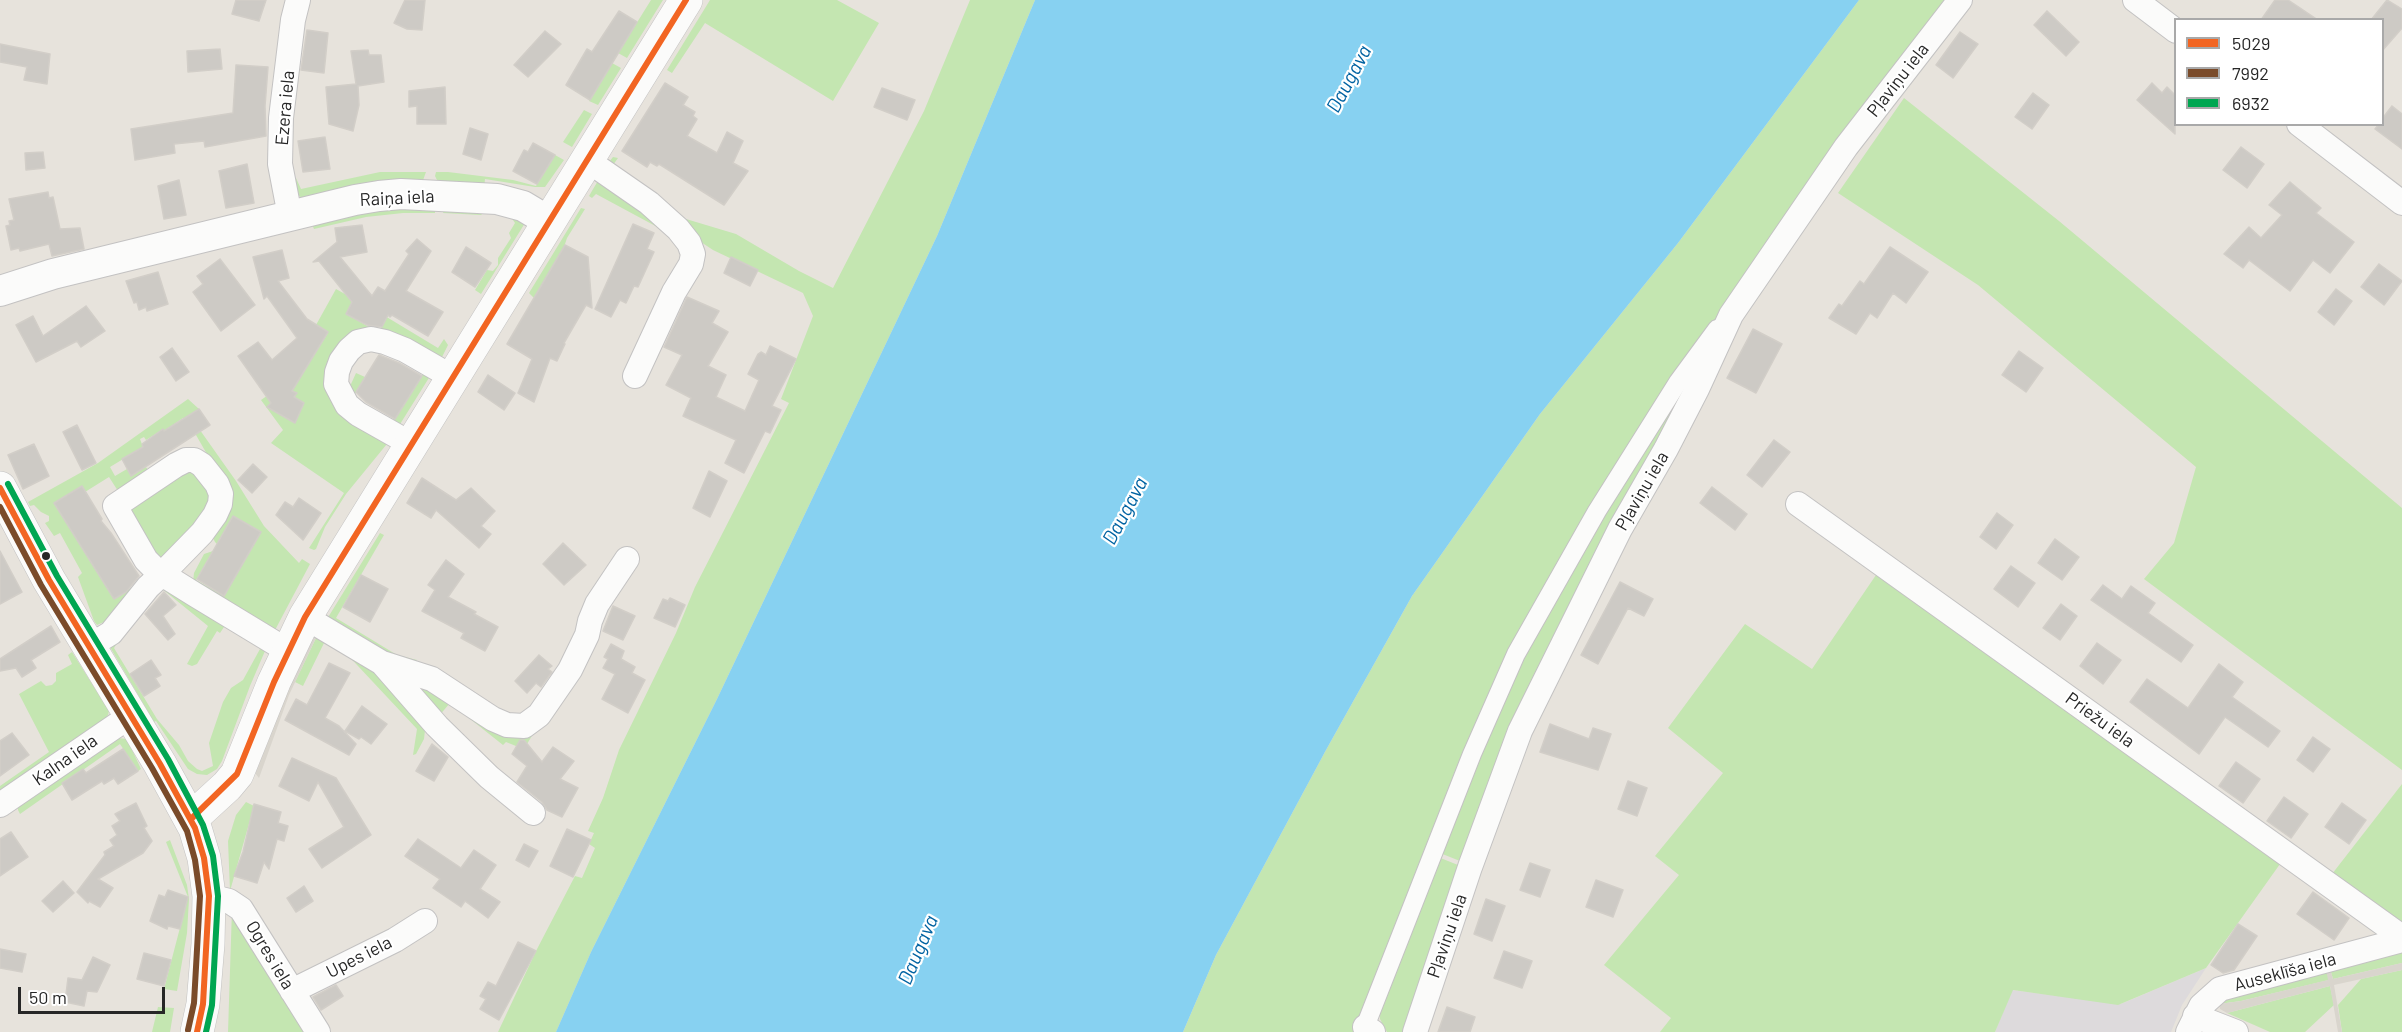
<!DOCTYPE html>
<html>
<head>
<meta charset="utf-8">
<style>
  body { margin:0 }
  #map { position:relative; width:2402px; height:1032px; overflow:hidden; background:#e7e3dc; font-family:Barlow,sans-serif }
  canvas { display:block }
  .legend { position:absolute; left:2174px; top:18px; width:210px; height:108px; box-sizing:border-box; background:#fff; border:2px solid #a9a9a9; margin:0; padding:8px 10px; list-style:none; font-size:18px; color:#272727 }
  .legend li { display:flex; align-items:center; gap:12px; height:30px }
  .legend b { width:30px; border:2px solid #a9a9a9 }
  .scale { position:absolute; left:18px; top:987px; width:147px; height:27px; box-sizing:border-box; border:3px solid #272727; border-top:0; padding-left:8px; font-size:18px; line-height:21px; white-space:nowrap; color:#272727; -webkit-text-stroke:4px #fff; paint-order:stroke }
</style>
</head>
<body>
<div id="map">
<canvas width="2402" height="1032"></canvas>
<ul class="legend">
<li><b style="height:8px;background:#f26522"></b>5029</li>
<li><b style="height:8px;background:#7a4b2a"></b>7992</li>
<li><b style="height:8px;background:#00a651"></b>6932</li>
</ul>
<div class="scale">50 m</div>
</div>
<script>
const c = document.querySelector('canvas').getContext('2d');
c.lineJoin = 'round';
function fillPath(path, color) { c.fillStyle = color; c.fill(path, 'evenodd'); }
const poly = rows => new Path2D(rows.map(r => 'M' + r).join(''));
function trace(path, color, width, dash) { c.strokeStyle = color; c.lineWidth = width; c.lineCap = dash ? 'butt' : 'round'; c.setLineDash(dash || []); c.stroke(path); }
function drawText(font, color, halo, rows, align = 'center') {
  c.font = font + ' Barlow,sans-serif'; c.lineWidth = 4.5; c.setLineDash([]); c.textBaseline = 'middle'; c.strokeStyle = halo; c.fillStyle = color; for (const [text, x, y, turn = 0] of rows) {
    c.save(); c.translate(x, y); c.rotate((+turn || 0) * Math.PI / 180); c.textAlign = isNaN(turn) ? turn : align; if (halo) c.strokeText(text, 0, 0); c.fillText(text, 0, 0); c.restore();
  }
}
fillPath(poly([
  [2206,968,2182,1005,2171,1032,1995,1032,2012,990,2121,1004]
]), '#dddadc');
fillPath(poly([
  [651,0,663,0,627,58,618,53],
  [710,0,837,0,879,23,833,101,705,23,672,73,667,70],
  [970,0,1035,0,937,236,717,699,591,952,556,1032,498,1032,536,951,575,876,582,878,595,848,589,844,594,833,588,831,603,798,619,750,676,633,695,587,789,403,781,399,813,316,803,293,713,250,692,236,609,162,613,157,618,158,613,165,676,216,736,234,799,271,833,288,924,111],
  [1859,0,1949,0,1685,361,1532,613,1358,1032,1183,1032,1216,955,1326,750,1412,596,1540,414,1678,243],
  [612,63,621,68,598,105,589,101],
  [1904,98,2059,221,2402,508,2402,770,2144,579,2174,543,2196,467,1978,285,1838,193],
  [584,110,592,114,572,147,563,142],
  [555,155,564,160,545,187,535,187,485,179,484,189,438,182,435,176,436,172,448,172,513,180,536,186],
  [380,172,426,172,422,183,303,199,298,195,291,176,296,178,301,189],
  [599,179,677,236,682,260,674,236,596,194,592,198,589,196],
  [367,205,435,209,435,213,403,213,366,217,314,229,312,224],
  [581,208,585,209,567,238,564,247,534,298,529,293],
  [444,210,508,210,525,223,481,294,475,290,487,270,493,271,498,265,498,258,511,238,509,233,515,223,511,217,484,212,481,215,443,213],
  [336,289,354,299,346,314,371,328,380,330,384,322,377,318,380,313,438,348,444,339,448,345,441,359,437,360,399,342,367,331,352,335,337,351,329,370,329,378,331,389,338,401,351,417,391,439,346,494,325,527,316,549,314,550,309,548,344,493,271,443,283,430,261,400,274,391,283,378,295,385,328,333,316,325],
  [382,347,422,364,432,373,397,429,359,408,353,404,347,393,356,373,365,377,352,399,392,423,423,374,383,349,381,352,377,350],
  [1694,369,1465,863,1440,853,1510,678,1589,534],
  [188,399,199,409,190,416,236,481,264,526,299,563,302,559,310,564,274,632,193,582,194,573,204,554,213,551,196,580,224,596,261,532,233,517,217,544,215,542,213,538,223,482,196,435,183,418,164,431,162,430,146,440,144,437,140,439,143,447,110,467,115,476,127,469,131,475,146,467,151,475,118,491,109,477,85,492,82,486,54,503,114,599,142,581,104,622,97,625,94,621,78,577,82,573,60,533,54,536,45,523,49,521,49,516,41,512,34,505,30,506,28,502,98,463],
  [197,469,214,505,161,558,157,555,123,505,166,478],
  [380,533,384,535,336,618,397,655,417,660,414,663,398,662,327,619],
  [1876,575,2280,864,2206,968,2118,1005,2013,990,1995,1032,1660,1032,1671,1018,1604,965,1679,875,1655,856,1723,773,1668,728,1745,624,1812,669],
  [162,586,226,624,220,633,217,631,197,664,192,666,187,664,208,626,161,588],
  [139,607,114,648,157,719,179,745,188,761,197,769,202,771,213,766,209,743,223,702,231,688,243,680,260,649,265,651,250,686,222,761,217,769,207,775,197,774,188,769,156,721,154,722,107,642],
  [324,637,365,661,412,708,425,730,424,739,416,754,413,755,417,729,343,650,324,643,303,686,295,682,316,638],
  [72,652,109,711,108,715,105,720,0,797,0,786,49,752,19,694,41,681,46,686,52,685,56,681,56,673,72,664,68,655],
  [413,681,533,734,527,744,516,746,506,742,503,745,450,703,438,717],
  [118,738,127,739,141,769,138,771,120,744,20,814,18,810,18,807],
  [2402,784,2402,928,2332,874],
  [246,802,254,806,230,891,228,841,236,815],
  [170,840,187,885,189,899,187,933,177,991,164,989,188,897,166,842],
  [1438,857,1463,867,1406,1032,1387,1032,1380,1019,1380,1011],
  [232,909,307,1032,228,1032],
  [2402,951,2402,963,2333,979,2330,969],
  [2326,969,2329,980,2241,1001,2219,1004,2226,993],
  [2402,970,2402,1032,2342,1032,2338,1005,2361,979],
  [2330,986,2334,1005,2305,1032,2270,1032,2227,1013],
  [158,1007,174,1008,170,1032,152,1032]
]), '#c4e6b1');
fillPath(poly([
  [316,638,289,695,259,778,255,773,275,716,310,639],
  [2402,963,2402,970,2334,985,2342,1032,2338,1032,2330,986,2227,1013,2220,1009,2219,1004,2241,1001,2328,980,2326,969,2330,969,2333,979]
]), '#d9d5cd');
fillPath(poly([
  [1035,0,1859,0,1678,243,1540,414,1412,596,1326,750,1216,955,1183,1032,556,1032,591,952,717,699,937,236]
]), '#87d1f1');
const building = poly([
  [236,0,266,0,259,21,232,14,236,0],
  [405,0,425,0,422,30,407,29,394,23,405,0],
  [2275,0,2288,0,2318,20,2261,20,2275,0],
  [2387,0,2402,9,2402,28,2382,51,2382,20,2371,20,2387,0],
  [619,11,637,22,590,100,566,85,587,49,592,52,619,11],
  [2047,11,2079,42,2066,56,2034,25,2047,11],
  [307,30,328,33,324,73,301,70,307,30],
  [545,31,561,44,528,77,514,65,545,31],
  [1960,32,1978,44,1953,78,1936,65,1960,32],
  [0,44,50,54,47,84,24,80,27,67,0,62,0,44],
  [220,49,222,69,188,72,187,51,220,49],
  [368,50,369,55,381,55,384,82,358,86,359,105,353,131,329,124,326,87,356,84,351,51,368,50],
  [236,65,268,67,265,106,266,136,205,147,204,141,174,144,175,153,135,160,131,129,233,113,236,65],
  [665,83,688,97,683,105,695,112,693,116,697,119,687,136,717,153,727,132,743,141,733,163,748,171,724,205,659,164,657,166,650,162,647,167,622,151,665,83],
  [2152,83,2162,93,2167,87,2175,95,2175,134,2137,100,2152,83],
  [445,87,446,124,417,124,417,106,409,107,409,91,445,87],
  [882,88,915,100,907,120,874,107,882,88],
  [2033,93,2049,105,2032,129,2015,117,2033,93],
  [2392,106,2402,114,2402,149,2375,129,2379,124,2382,124,2382,119,2392,106],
  [470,128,488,134,481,160,463,154,470,128],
  [325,137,330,169,303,172,298,141,325,137],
  [533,143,555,155,537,184,513,171,524,150,528,152,533,143],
  [2241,147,2264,164,2247,188,2223,170,2241,147],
  [43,152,45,168,26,170,25,153,43,152],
  [247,164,254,203,226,208,219,171,247,164],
  [179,180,186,215,164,219,158,186,179,180],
  [2290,182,2321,208,2316,213,2354,242,2330,273,2313,260,2290,291,2249,260,2243,268,2224,254,2249,227,2261,238,2282,215,2269,205,2290,182],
  [48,192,49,198,53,197,60,229,80,228,84,249,52,256,49,244,20,251,19,248,11,250,6,226,10,225,9,221,14,220,9,199,48,192],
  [633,224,654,233,647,249,654,252,638,287,634,286,626,303,620,300,611,317,595,309,633,224],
  [362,225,367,252,340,257,372,296,378,287,385,291,409,254,406,251,417,239,431,251,406,291,443,312,428,336,392,315,390,317,388,315,382,327,367,325,346,314,352,302,319,261,313,262,337,242,335,228,362,225],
  [565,245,588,257,592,308,586,305,564,343,565,344,557,361,550,358,534,402,518,393,532,359,507,344,565,245],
  [466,247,491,263,475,287,452,272,466,247],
  [1890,247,1928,272,1906,303,1893,293,1877,318,1870,313,1856,334,1829,318,1839,304,1842,306,1860,281,1864,284,1890,247],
  [282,250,289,278,278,281,307,319,328,332,292,391,297,393,294,397,304,403,295,423,267,407,271,403,238,356,258,342,272,360,297,338,267,296,264,299,253,257,282,250],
  [731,257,758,270,750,286,724,273,731,257],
  [220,259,255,305,221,331,193,292,203,284,197,276,220,259],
  [2379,264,2402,281,2384,305,2361,287,2379,264],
  [158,272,168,304,147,311,146,307,139,310,137,302,134,303,126,281,158,272],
  [2336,289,2352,301,2334,325,2318,312,2336,289],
  [687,297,719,311,712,323,728,332,708,366,726,375,716,397,745,411,759,380,748,374,758,354,761,352,766,355,770,346,796,359,772,406,781,410,770,433,765,431,744,473,725,463,736,440,683,416,691,398,666,385,682,355,664,347,687,297],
  [86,306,105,331,81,347,77,341,36,362,16,325,33,316,43,336,86,306],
  [1753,329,1782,344,1756,393,1727,378,1753,329],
  [172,348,189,372,176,381,160,357,172,348],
  [2019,351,2043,368,2026,392,2002,375,2019,351],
  [379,355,399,363,422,376,395,419,366,402,356,392,379,355],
  [488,375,515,393,504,410,478,392,488,375],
  [199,409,210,425,131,476,122,459,143,447,142,444,163,429,164,431,199,409],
  [77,425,96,463,82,470,63,432,77,425],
  [1774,440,1790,452,1762,487,1747,475,1774,440],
  [34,444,49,476,23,489,8,455,34,444],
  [253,464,267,477,252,493,238,480,253,464],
  [709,471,727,481,710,517,693,508,709,471],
  [422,478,456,500,471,488,495,511,481,526,491,534,479,548,436,510,431,518,407,503,422,478],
  [82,486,102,519,101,521,111,533,139,576,126,592,114,599,54,503,82,486],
  [1712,487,1747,514,1735,530,1700,503,1712,487],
  [299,498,321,513,303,540,276,515,285,502,293,507,299,498],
  [1997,513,2013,525,1996,549,1980,537,1997,513],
  [233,516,261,532,224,596,197,579,233,516],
  [2055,539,2079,557,2062,580,2038,563,2055,539],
  [563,543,586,565,564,585,543,564,563,543],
  [0,551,22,592,0,604,0,551],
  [446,560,464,574,448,597,476,612,474,614,498,627,485,651,461,638,464,633,422,611,435,590,428,585,446,560],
  [2011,566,2035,583,2018,607,1994,589,2011,566],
  [361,575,388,589,370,622,343,607,361,575],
  [1620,582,1653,599,1644,616,1628,608,1598,664,1581,655,1620,582],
  [2103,585,2122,599,2131,586,2155,603,2148,613,2193,645,2181,662,2091,600,2103,585],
  [164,592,176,605,163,616,175,634,168,640,145,614,164,592],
  [670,598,685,605,675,627,654,618,663,599,668,601,670,598],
  [2061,604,2077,616,2060,640,2043,628,2061,604],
  [613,606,635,616,623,640,603,631,613,606],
  [51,626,60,642,31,660,36,668,22,677,16,668,0,671,0,659,51,626],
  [2097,643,2121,660,2103,684,2080,666,2097,643],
  [611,644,624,651,621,659,635,667,632,673,645,680,628,713,602,699,615,674,603,668,608,659,604,657,611,644],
  [539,655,552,666,548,669,552,672,541,687,536,683,527,693,515,681,539,655],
  [151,660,161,675,155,678,160,686,144,696,130,674,151,660],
  [329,663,350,673,325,718,339,726,356,744,349,755,285,720,296,699,307,705,329,663],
  [2219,664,2243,682,2232,697,2280,731,2268,747,2225,717,2199,754,2130,702,2147,679,2188,708,2219,664],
  [362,706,387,724,371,744,361,737,359,739,345,731,362,706],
  [1550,724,1589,739,1593,728,1611,734,1598,770,1540,752,1550,724],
  [12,733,29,755,0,776,0,741,12,733],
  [2313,737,2330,749,2313,772,2297,760,2313,737],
  [520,740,524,740,542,762,553,747,574,761,560,779,578,788,562,817,547,810,542,802,517,782,527,766,512,754,520,740],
  [432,744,448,757,434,781,416,771,432,744],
  [123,749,138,771,118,784,114,778,104,784,102,781,72,800,62,783,83,769,86,773,123,749],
  [292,758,336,778,371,835,322,868,309,849,344,827,318,782,309,801,279,786,292,758],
  [2236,762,2260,779,2243,803,2219,786,2236,762],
  [1628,781,1647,788,1637,816,1618,809,1628,781],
  [2284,797,2308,814,2291,838,2267,821,2284,797],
  [136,803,147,826,144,828,152,841,143,853,98,879,113,888,100,907,89,901,88,903,77,892,105,855,104,852,114,846,110,840,117,835,112,826,120,821,115,814,136,803],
  [2342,803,2366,820,2349,844,2325,827,2342,803],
  [254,804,281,812,278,823,288,826,284,841,277,839,269,869,264,862,257,883,234,876,243,852,254,804],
  [567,829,591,840,573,877,550,866,567,829],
  [11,832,28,857,0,876,0,839,11,832],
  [418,839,461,868,474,850,496,865,480,889,500,902,488,918,465,901,461,907,433,888,440,879,405,856,418,839],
  [524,844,538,851,529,867,516,860,524,844],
  [1530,863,1550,870,1540,897,1520,890,1530,863],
  [1596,880,1623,890,1613,917,1586,907,1596,880],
  [63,881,74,893,53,912,42,901,63,881],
  [304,886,313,901,296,912,287,898,304,886],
  [168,890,188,897,180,929,168,926,167,929,150,921,159,895,165,897,168,890],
  [2313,892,2349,918,2334,940,2297,914,2313,892],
  [1486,899,1505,906,1492,941,1474,934,1486,899],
  [2238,924,2257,936,2234,970,2223,973,2211,965,2238,924],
  [518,942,536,951,499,1020,480,1009,486,999,480,996,488,982,496,986,518,942],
  [0,949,26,954,22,972,0,968,0,949],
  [1504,951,1532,961,1522,988,1494,978,1504,951],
  [144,953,171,960,164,986,137,979,144,953],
  [93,957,110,965,97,992,87,991,84,1006,65,1002,68,978,82,980,93,957],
  [336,985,343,996,321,1010,313,997,336,985],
  [1447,1007,1475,1017,1470,1032,1438,1032,1447,1007]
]);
fillPath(building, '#cdcac5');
trace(building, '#d2cec8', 1.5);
const pedestrian = poly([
  [1363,1032,1472,754,1516,654,1597,511,1678,382,1717,329]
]);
const minor = poly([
  [2135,0,2176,31],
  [2299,124,2402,203],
  [587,160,649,203,678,229,689,243,693,254,691,264,674,292,635,376],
  [290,216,280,164,281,118,293,20,298,0],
  [411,444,358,414,347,405,336,384,337,372,341,361,349,350,358,342,371,339,385,342,405,350,452,377],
  [1798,504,2402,937],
  [305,617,382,663,432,679,493,719,507,725,524,726,539,715,570,670,587,635,590,621,597,604,627,559],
  [88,647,111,633,148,587,162,574,202,533,215,515,220,504,221,494,217,484,202,465,194,460,186,460,176,465,115,506,146,560,155,569,162,574,194,594,288,651],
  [382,663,437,726,489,777,533,813],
  [0,805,130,716],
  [209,896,229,901,241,909,318,1032],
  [292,991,395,940,425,921],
  [2195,1016,2236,1032],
  [1365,1027,1373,1032],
  [1415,1032,1470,867,1520,731,1620,529,1666,449,1697,389,1731,315,1846,147,1960,0],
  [2188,1032,2201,1006,2220,989,2402,940]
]);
const tertiary = poly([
  [0,291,53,274,355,200,379,196,401,194,497,199,523,206,548,221]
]);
const secondary = poly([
  [0,488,49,580,160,764,195,828,204,858,209,896,208,944,203,1004,197,1032],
  [191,819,227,786,237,774,274,682,305,617,686,0]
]);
trace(pedestrian, '#c3c2c2', 20);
trace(minor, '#c3c2c2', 26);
trace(tertiary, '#c3c2c2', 32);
trace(secondary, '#c3c2c2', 34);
trace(pedestrian, '#fbfbfa', 18);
trace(minor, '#fbfbfa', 24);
trace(tertiary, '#fbfbfa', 30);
trace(secondary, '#fbfbfa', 33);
trace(poly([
  [0,488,49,580,160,764,195,828,204,858,209,896,203,1004,197,1032],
  [191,819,237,774,274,682,305,617,686,0]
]), '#f26522', 6);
trace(poly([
  [0,507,41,585,152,768,187,831,195,860,200,896,194,1003,188,1030]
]), '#7a4b2a', 6);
trace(poly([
  [8,484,57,576,168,759,203,825,213,856,218,896,212,1005,206,1032]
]), '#00a651', 6);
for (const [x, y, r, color] of [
  [46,556,5,"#272727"]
]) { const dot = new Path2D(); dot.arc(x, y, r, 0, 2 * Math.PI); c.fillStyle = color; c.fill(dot); trace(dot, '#fff', 2); }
drawText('18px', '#272727', '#fff', [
  ["Pļaviņu iela",1898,80,-52],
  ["Ezera iela",285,108,-85],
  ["Raiņa iela",397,198,-3],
  ["Pļaviņu iela",1642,491,-60],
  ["Priežu iela",2100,720,36],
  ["Kalna iela",65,760,-35],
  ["Pļaviņu iela",1447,936,-71],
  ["Ogres iela",270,955,59],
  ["Upes iela",359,957,-27],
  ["Auseklīša iela",2285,972,-15]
]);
drawText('italic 20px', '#0163a2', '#fff', [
  ["Daugava",1349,79,-62],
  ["Daugava",1125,511,-62],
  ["Daugava",918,950,-67]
]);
</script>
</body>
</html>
